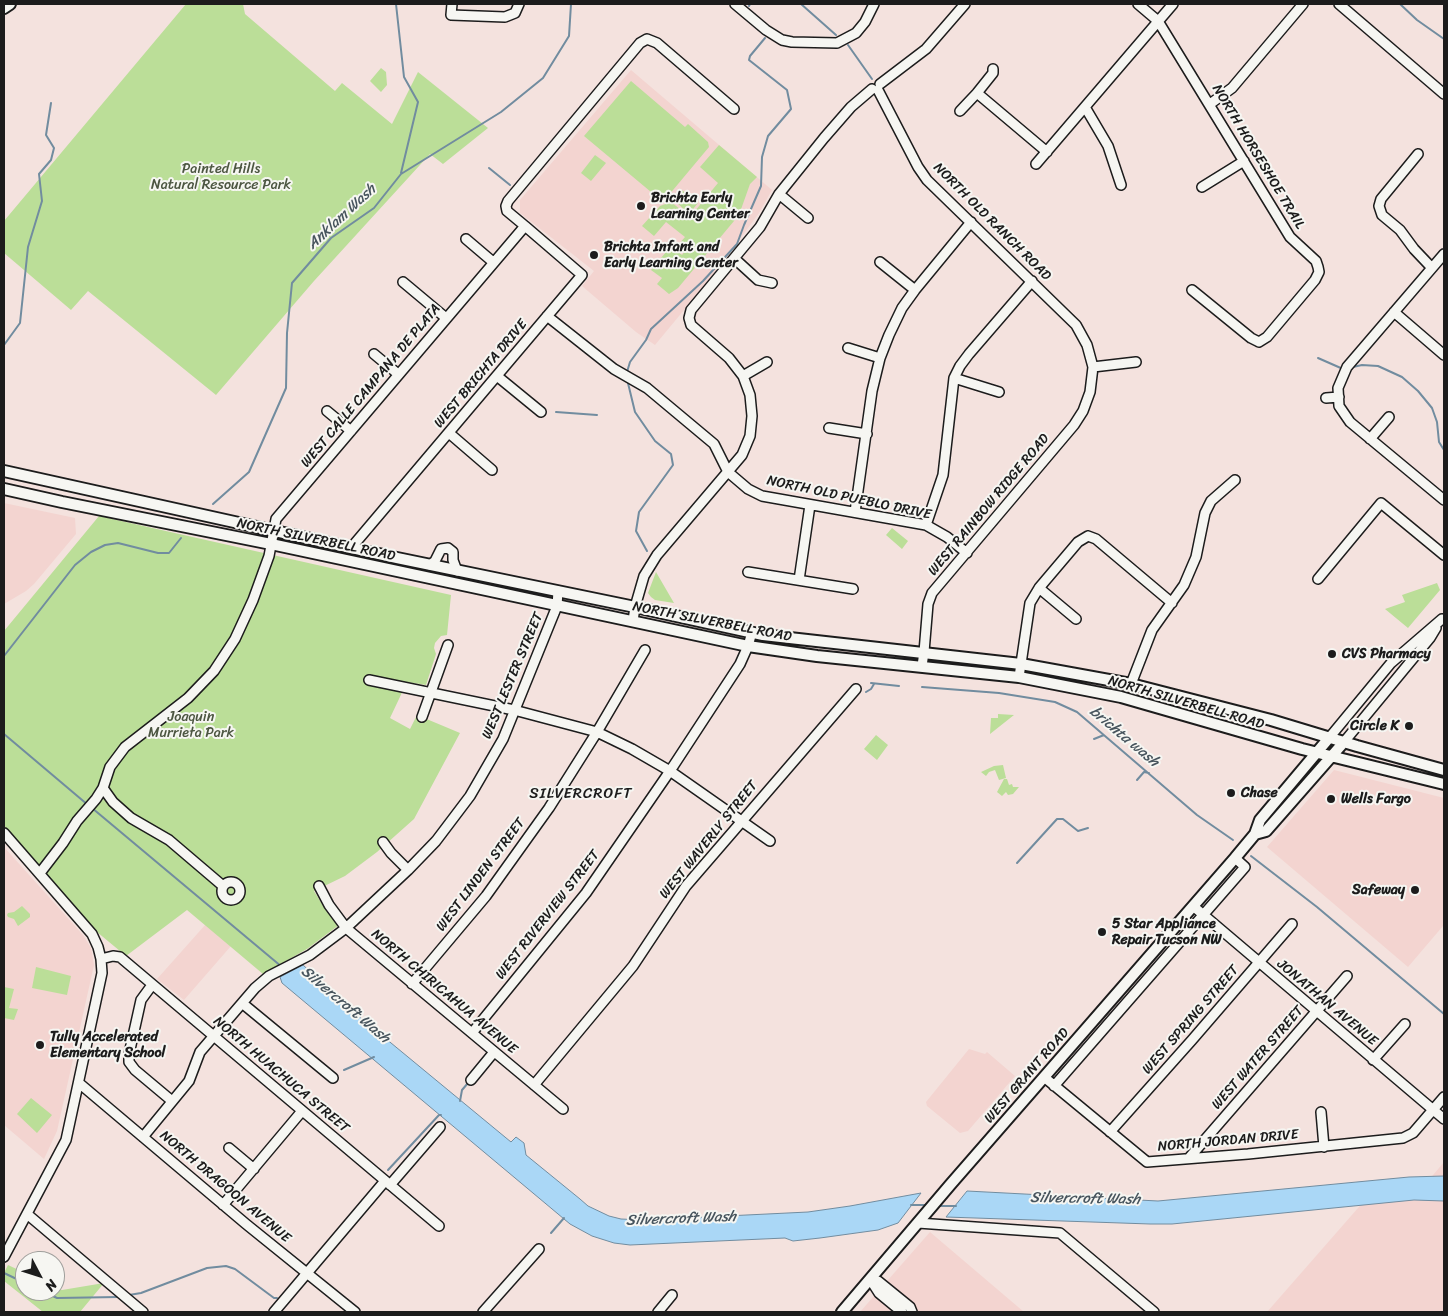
<!DOCTYPE html>
<html>
<head>
<meta charset="utf-8">
<style>
  body { margin:0 }
  #map { position:relative; width:1448px; height:1316px; overflow:hidden; background:#f4e2de; font-family:Sriracha,sans-serif }
  canvas { display:block }
  .frame { position:absolute; inset:0; border:5px solid #1c1c1c; pointer-events:none }
  .north { position:absolute; left:15px; top:1251px; width:50px; height:50px; box-sizing:border-box; background:#f6f6f2; border:1px solid #9f9f9c; border-radius:50%; rotate:130deg; font-size:14px; font-weight:700; line-height:20px; text-align:center; color:#1c1c1c }
  .north::after { content:''; display:block; margin:auto; width:18px; height:22px; background:#1c1c1c; clip-path:polygon(50% 0,100% 100%,50% 72%,0 100%) }
</style>
</head>
<body>
<div id="map">
<canvas width="1448" height="1316"></canvas>
<div class="frame"></div>
<div class="north">N</div>
</div>
<script>
const c = document.querySelector('canvas').getContext('2d');
c.lineJoin = 'round';
function fillPath(path, color) { c.fillStyle = color; c.fill(path, 'evenodd'); }
const poly = rows => new Path2D(rows.map(r => 'M' + r).join(''));
function trace(path, color, width, dash) { c.strokeStyle = color; c.lineWidth = width; c.lineCap = dash ? 'butt' : 'round'; c.setLineDash(dash || []); c.stroke(path); }
function drawText(font, color, halo, rows, align = 'center') {
  c.font = font + ' Sriracha,sans-serif'; c.lineWidth = 4; c.setLineDash([]); c.textBaseline = 'middle'; c.strokeStyle = halo; c.fillStyle = color; for (const [text, x, y, turn = 0] of rows) {
    c.save(); c.translate(x, y); c.rotate((+turn || 0) * Math.PI / 180); c.textAlign = isNaN(turn) ? turn : align; if (halo) c.strokeText(text, 0, 0); c.fillText(text, 0, 0); c.restore();
  }
}
fillPath(poly([
  [631,70,772,190,759,213,718,269,655,345,636,332,582,286,594,271,520,213,520,200],
  [4,503,75,518,76,534,34,584,26,591,4,604],
  [1334,770,1444,798,1444,922,1443,926,1408,967,1267,847],
  [4,847,83,935,91,948,94,965,57,1131,44,1159,4,1125],
  [206,924,231,946,184,1000,157,979],
  [969,1049,985,1054,987,1052,1015,1076,968,1131,960,1133,927,1106,926,1102],
  [1444,1162,1444,1312,1267,1312,1379,1184,1428,1181],
  [930,1232,1024,1312,860,1312]
]), '#f3d4d0');
fillPath(poly([
  [186,4,243,4,245,14,335,91,342,83,392,124,418,72,488,128,443,164,430,154,314,281,216,395,88,291,71,310,4,253,4,221],
  [381,68,386,72,387,85,381,92,370,81],
  [631,81,685,127,688,124,708,142,709,147,663,202,584,136],
  [719,145,757,177,750,184,739,215,678,288,669,294,657,284,662,278,651,270,671,246,682,255,685,251,678,245,685,237,666,222,654,236,642,226,660,206,671,202,690,217,718,183,700,167],
  [595,155,606,163,591,181,581,173],
  [682,190,698,203,689,214,674,200],
  [99,516,451,595,447,635,441,636,435,643,434,648,436,654,426,685,407,682,390,718,410,729,417,715,460,733,414,819,377,852,345,876,314,891,325,909,339,925,307,949,263,974,187,910,126,956,97,932,4,826,4,631],
  [892,528,908,541,902,549,886,535],
  [656,572,674,603,655,600,651,597,648,593],
  [1437,583,1440,590,1408,628,1385,609,1405,602,1402,595],
  [998,714,1014,715,990,734,991,718,998,718],
  [876,735,888,745,877,760,864,749],
  [1003,765,1006,778,999,780,995,770,989,772,986,776,981,772,994,766],
  [1004,779,1007,779,1009,785,1012,784,1013,787,1019,787,1013,794,1008,795,1006,792,1002,796,997,792],
  [22,906,30,914,30,917,18,926,14,919,8,917,7,915,8,913,14,912],
  [36,967,71,976,67,995,32,988],
  [4,987,14,989,9,1008,18,1009,14,1020,4,1018],
  [31,1098,52,1115,37,1133,17,1114],
  [8,1265,25,1273,25,1291,55,1291,55,1287,62,1290,104,1283,80,1312,43,1312,4,1281,4,1273]
]), '#bbde98');
const water = poly([
  [303,965,313,974,322,986,511,1142,516,1137,524,1143,526,1155,580,1199,588,1206,609,1216,621,1219,644,1220,808,1212,850,1206,921,1193,898,1223,878,1230,820,1238,793,1241,785,1238,630,1245,614,1243,592,1236,570,1224,282,983,280,977,303,965],
  [1444,1176,1444,1201,1414,1200,1172,1224,1150,1224,946,1217,967,1191,1158,1201,1409,1177,1444,1176]
]);
fillPath(water, '#aad7f6');
trace(water, '#718c9f', 1);
trace(poly([
  [396,4,404,77,418,102,401,173],
  [801,4,836,35],
  [1400,4,1417,20,1444,39],
  [749,6,750,4],
  [848,45,872,79],
  [489,168,510,185],
  [4,345,20,323,28,247,42,201,39,174,51,160,54,148,46,135,51,103],
  [1318,358,1343,369],
  [1353,367,1362,365,1378,366,1402,377,1418,391,1432,408,1437,422,1439,442,1444,450],
  [627,372,630,362,646,340,651,329,703,281,737,244,744,225,761,186,762,157,768,136,791,109,787,90,749,60,750,56,765,38],
  [627,379,635,412,655,441,671,454,673,465,639,512,636,531,647,551],
  [556,412,597,415],
  [213,504,249,472,286,388,287,333,292,283,331,238,374,208,401,174,501,112,543,78,569,36,571,4],
  [4,656,75,565,91,552,105,545,118,543,158,553,169,553,181,538],
  [871,683,899,686],
  [922,687,999,693,1055,702,1077,712,1197,815,1233,840],
  [866,692,871,689,874,684],
  [4,734,88,805],
  [1094,739,1104,735],
  [1137,780,1144,772,1149,773],
  [92,808,282,967],
  [1251,856,1317,907,1444,1014],
  [1017,863,1057,819,1063,819,1078,831,1088,828],
  [344,1070,374,1057],
  [460,1101,462,1090,468,1083],
  [388,1170,439,1115,441,1115],
  [911,1205,929,1205],
  [938,1206,956,1206],
  [551,1233,564,1218],
  [4,1273,25,1283],
  [42,1291,57,1298,118,1297],
  [129,1295,141,1293,207,1268,226,1266,235,1269,274,1298,277,1298]
]), '#718c9f', 2);
const minor = poly([
  [452,4,451,15,505,17,515,13],
  [735,4,766,30,782,40,792,42,837,43,856,33,865,22,874,4],
  [1138,4,1158,21,1290,237,1316,261,1318,267,1319,272,1315,280,1267,337,1259,342],
  [1339,4,1444,94],
  [515,13,519,4],
  [880,84,926,49,965,4],
  [878,90,918,167,927,180,1076,325,1087,345,1093,367,1090,392,1083,411,1074,425,932,593,928,604,924,652,922,666],
  [977,93,1047,152],
  [1210,104,1232,88,1303,4],
  [1085,107,1108,146,1121,185],
  [960,111,977,93,993,73,993,69],
  [1418,154,1381,199,1379,206,1382,215,1400,230,1414,249,1432,268],
  [1036,164,1173,4],
  [1202,187,1244,161],
  [779,194,808,218],
  [466,239,493,262],
  [1444,254,1347,367,1338,388,1339,406,1350,422,1444,500],
  [735,259,758,280,772,283],
  [880,262,915,290],
  [403,282,446,318],
  [1192,290,1251,338,1259,342],
  [1394,312,1444,355],
  [547,316,614,369,647,388,714,444,728,472,748,489,762,496,926,525,947,537,967,553],
  [848,348,880,358],
  [374,354,398,374],
  [1093,367,1136,362],
  [497,376,541,412],
  [743,376,767,362],
  [954,378,999,392],
  [1326,398,1339,397],
  [327,411,351,431],
  [829,428,867,434],
  [449,433,492,470],
  [1370,439,1389,417],
  [855,512,872,391,880,358,889,335,902,308,915,290,971,222],
  [926,525,943,475,954,378,960,366,969,354,1032,281],
  [1088,536,1096,539,1172,603],
  [351,548,582,275,525,226],
  [430,565,435,561,441,549,448,548,453,552,453,560,457,571],
  [748,572,853,589],
  [1318,579,1381,503,1444,555],
  [799,580,810,505],
  [1039,588,1076,619],
  [633,621,635,607,644,576,657,555,742,455,750,436,752,416,750,395,743,376,729,358,691,325,689,318,691,310,760,227,779,194,824,138,851,107,872,89],
  [1019,677,1030,603,1039,588,1078,542,1088,536],
  [369,680,514,710,597,732,632,749,670,771,770,841],
  [1131,684,1152,630,1184,585,1196,557,1205,513,1211,501,1235,480],
  [422,717,448,645],
  [1329,738,1391,663,1442,619],
  [1344,742,1430,638,1436,628],
  [103,788,113,802,131,818,169,840,223,886],
  [4,833,92,934,98,947,101,959,102,973,66,1140,4,1257],
  [383,842,391,853,408,870],
  [40,873,63,843,77,821,96,799,103,788,110,767,125,747,188,698,214,671,235,639,253,600,269,556,276,519,525,226,507,211,506,206,508,201,640,43,647,39,657,43,734,109],
  '222 891a9 9 0 1 1 18 0a9 9 0 1 1-18 0Z',
  [319,886,329,905,346,928,563,1109],
  [1193,906,1444,1119],
  [101,959,113,956,120,957,439,1226],
  [412,984,486,896,549,808,597,732,645,650],
  [152,985,141,1000,129,1054,129,1062,135,1070,172,1101],
  [242,1003,333,1078],
  [472,1033,586,893,670,771,740,664,748,646,752,632],
  [1373,1060,1405,1024],
  [1044,1077,1147,1162,1248,1154,1403,1138,1413,1133,1444,1097],
  [471,1080,494,1052],
  [79,1083,246,1224,355,1312],
  [534,1085,633,966,686,886,856,689],
  [1054,1086,1245,867,1235,858],
  [1321,1112,1324,1147],
  [1110,1132,1192,1040,1292,924],
  [143,1137,189,1081,200,1052,255,988,269,976,310,955,346,928,408,870,436,841,470,796,503,739,557,606,558,591],
  [229,1148,254,1169],
  [1189,1158,1347,976],
  [390,1185,440,1127],
  [223,1205,302,1111],
  [27,1214,143,1312],
  [918,1223,1060,1233,1154,1312],
  [274,1312,385,1181],
  [483,1312,539,1249],
  [658,1312,672,1295],
  [902,1312,879,1293,870,1279,878,1281,910,1307,912,1312]
]);
const major = poly([
  [4,8,10,4],
  [4,471,397,558,635,607,763,635,1021,664,1131,684,1271,720,1357,746,1444,770],
  [4,489,62,502,271,544,748,646,817,656,1019,677,1121,697,1302,749,1444,784],
  [1255,834,1266,831,1344,742],
  [842,1312,950,1185,1235,858,1255,834,1260,820,1329,738]
]);
trace(minor, '#1c1c1c', 12);
trace(major, '#1c1c1c', 14);
trace(minor, '#f6f6f2', 9);
trace(major, '#f6f6f2', 10);
for (const [x, y, r, color] of [
  [641,206,5,"#1c1c1c"],
  [594,255,5,"#1c1c1c"],
  [1332,654,5,"#1c1c1c"],
  [1409,726,5,"#1c1c1c"],
  [1231,793,5,"#1c1c1c"],
  [1331,799,5,"#1c1c1c"],
  [1415,890,5,"#1c1c1c"],
  [1102,932,5,"#1c1c1c"],
  [40,1045,5,"#1c1c1c"]
]) { const dot = new Path2D(); dot.arc(x, y, r, 0, 2 * Math.PI); c.fillStyle = color; c.fill(dot); trace(dot, '#f6f6f2', 2); }
drawText('14px', '#1c1c1c', '#f6f6f2', [
  ["NORTH HORSESHOE TRAIL",1258,157,59],
  ["NORTH OLD RANCH ROAD",992,222,45],
  ["WEST BRICHTA DRIVE",481,374,-50],
  ["WEST CALLE CAMPANA DE PLATA",371,386,-50],
  ["NORTH OLD PUEBLO DRIVE",849,498,12],
  ["WEST RAINBOW RIDGE ROAD",989,505,-50],
  ["NORTH SILVERBELL ROAD",316,540,12],
  ["NORTH SILVERBELL ROAD",712,622,11],
  ["WEST LESTER STREET",513,676,-67],
  ["NORTH SILVERBELL ROAD",1186,703,16],
  ["WEST WAVERLY STREET",709,840,-51],
  ["WEST LINDEN STREET",481,875,-53],
  ["WEST RIVERVIEW STREET",548,915,-52],
  ["NORTH CHIRICAHUA AVENUE",444,992,40],
  ["JONATHAN AVENUE",1327,1003,40],
  ["WEST SPRING STREET",1191,1020,-49],
  ["WEST WATER STREET",1258,1058,-49],
  ["NORTH HUACHUCA STREET",281,1075,40],
  ["WEST GRANT ROAD",1027,1076,-49],
  ["NORTH JORDAN DRIVE",1228,1141,-5],
  ["NORTH DRAGOON AVENUE",225,1187,40]
]);
drawText('14px', '#4c5641', '#f6f6f2', [
  ["Painted Hills",221,169],
  ["Natural Resource Park",221,185],
  ["Joaquin",191,717],
  ["Murrieta Park",191,733]
]);
drawText('bold 14px', '#1c1c1c', '#f6f6f2', [
  ["Brichta Early",651,198],
  ["Learning Center",651,214],
  ["Brichta Infant and",604,247],
  ["Early Learning Center",604,263],
  ["CVS Pharmacy",1342,654],
  ["Circle K",1399,726,"right"],
  ["Chase",1241,793],
  ["Wells Fargo",1341,799],
  ["Safeway",1405,890,"right"],
  ["5 Star Appliance",1112,924],
  ["Repair Tucson NW",1112,940],
  ["Tully Accelerated",50,1037],
  ["Elementary School",50,1053]
], 'left');
drawText('italic 15px', '#47545d', '#f6f6f2', [
  ["Anklam Wash",342,217,-43],
  ["brichta wash",1124,737,40],
  ["Silvercroft Wash",345,1005,40],
  ["Silvercroft Wash",1085,1199,1],
  ["Silvercroft Wash",681,1219,-2]
]);
c.letterSpacing = '1px';
drawText('15px', '#1c1c1c', '#f6f6f2', [
  ["SILVERCROFT",581,794]
]);
c.letterSpacing = '0px';
</script>
</body>
</html>
